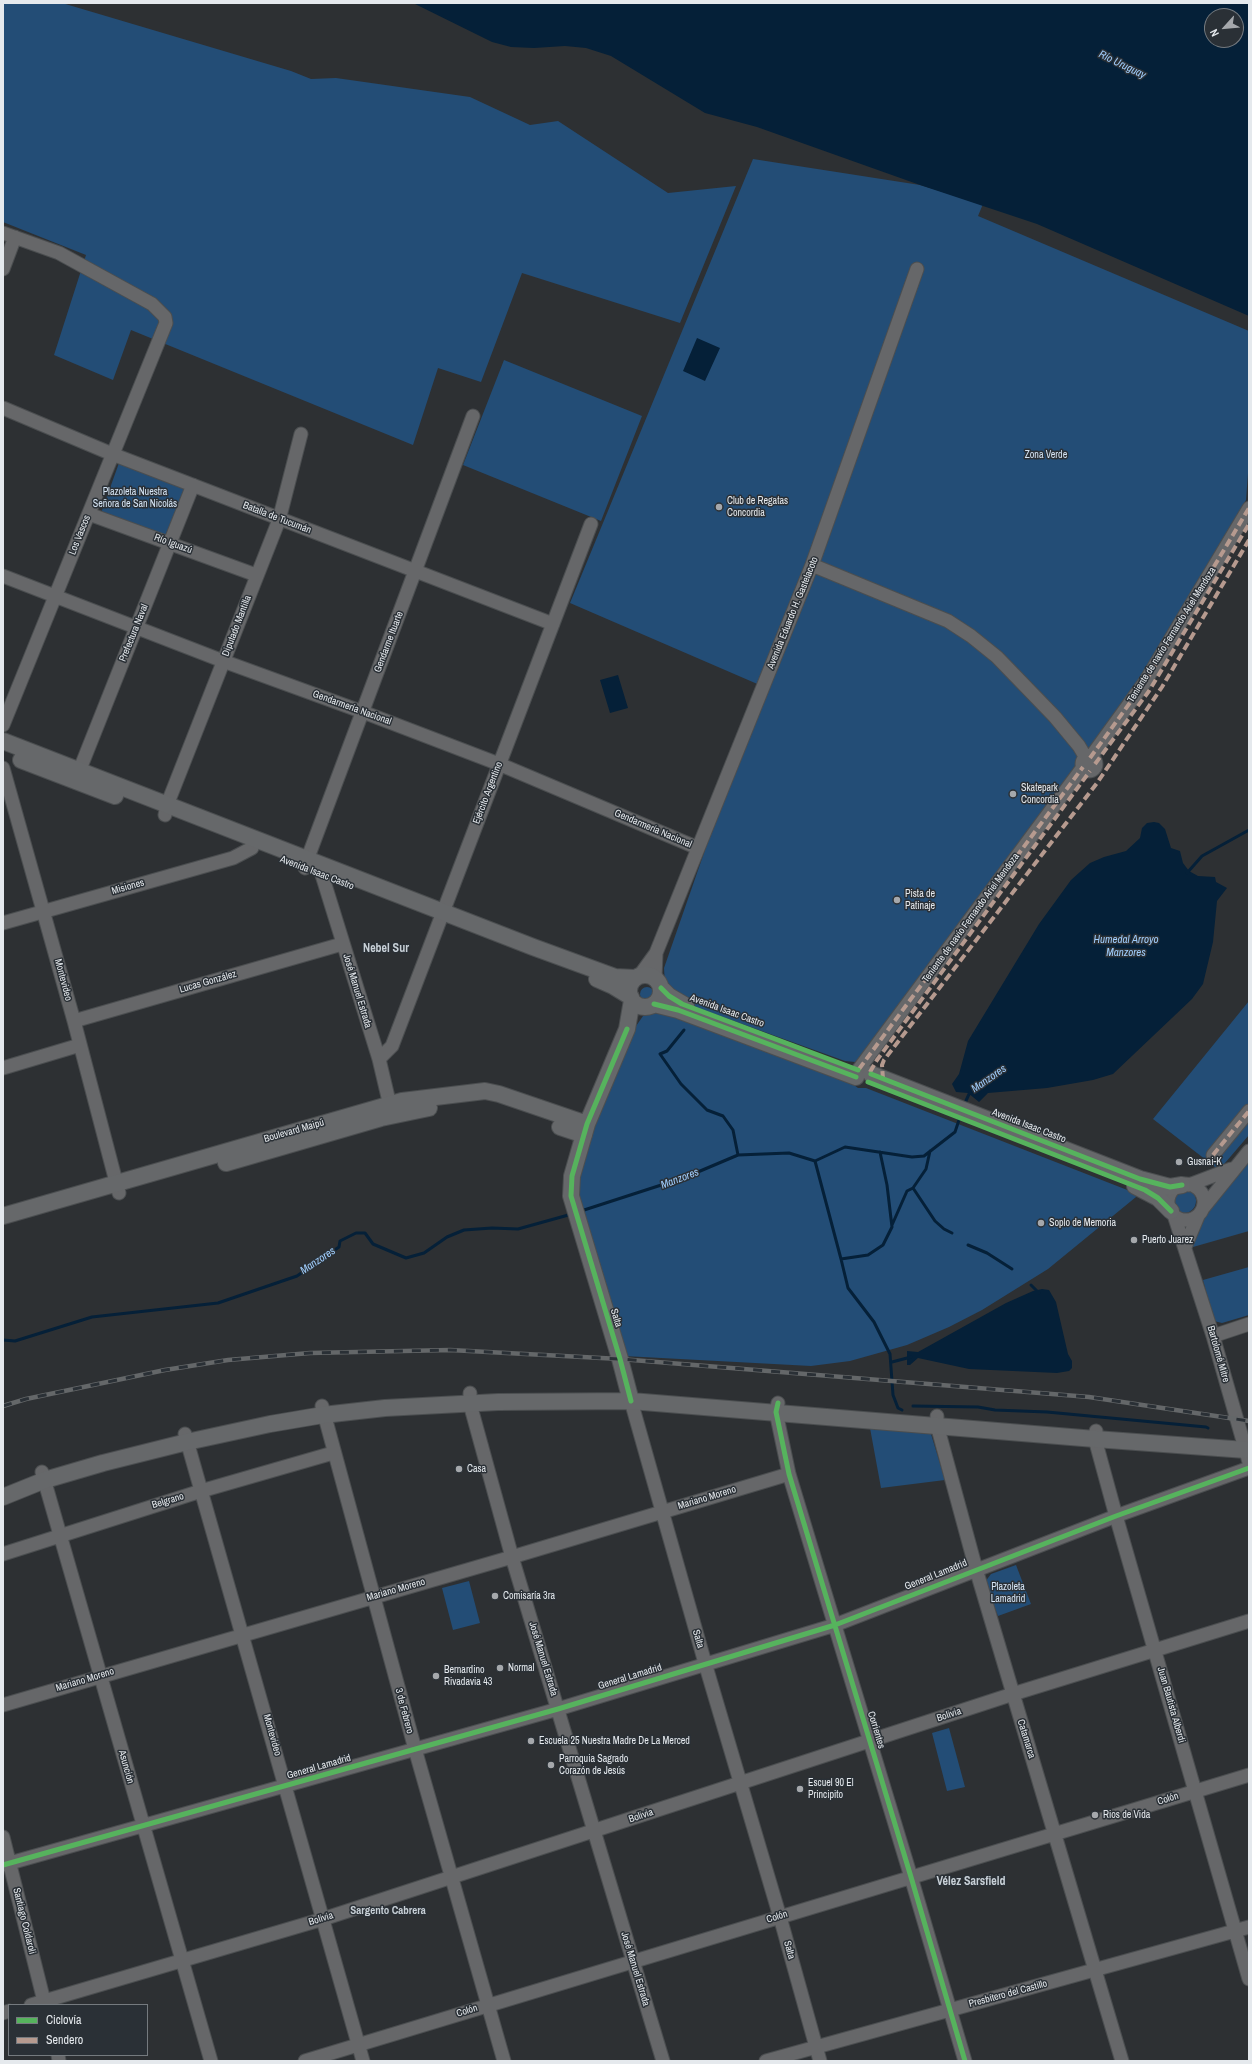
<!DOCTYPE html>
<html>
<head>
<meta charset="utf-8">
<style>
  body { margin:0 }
  #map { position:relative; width:1252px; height:2064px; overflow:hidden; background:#2d3033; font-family:"Archivo Narrow",sans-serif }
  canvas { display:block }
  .frame { position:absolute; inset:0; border:4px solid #e5e9ed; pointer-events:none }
  .legend { position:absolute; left:8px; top:2004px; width:140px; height:52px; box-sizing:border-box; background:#2a3036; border:1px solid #757a7f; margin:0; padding:5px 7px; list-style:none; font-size:12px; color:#e5e9ed }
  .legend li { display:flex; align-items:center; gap:8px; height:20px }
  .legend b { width:20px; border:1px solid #757a7f }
  .north { position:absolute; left:1204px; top:8px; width:40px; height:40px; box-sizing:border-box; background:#2a3036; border:1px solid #757a7f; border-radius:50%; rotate:243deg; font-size:11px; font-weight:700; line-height:16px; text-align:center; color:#e5e9ed }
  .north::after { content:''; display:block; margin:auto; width:14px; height:18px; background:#a5a8ac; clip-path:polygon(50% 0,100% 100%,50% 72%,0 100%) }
</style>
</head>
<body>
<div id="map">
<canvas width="1252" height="2064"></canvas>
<div class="frame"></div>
<ul class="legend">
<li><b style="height:5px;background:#56b35d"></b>Ciclovía</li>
<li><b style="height:5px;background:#b69a8f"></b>Sendero</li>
</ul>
<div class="north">N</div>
</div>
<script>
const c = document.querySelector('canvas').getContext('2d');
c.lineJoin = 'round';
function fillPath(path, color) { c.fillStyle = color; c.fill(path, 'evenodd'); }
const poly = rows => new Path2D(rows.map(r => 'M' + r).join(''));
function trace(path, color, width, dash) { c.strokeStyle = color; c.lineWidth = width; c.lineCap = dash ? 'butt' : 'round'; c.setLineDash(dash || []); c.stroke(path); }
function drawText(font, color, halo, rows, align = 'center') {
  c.font = font + ' "Archivo Narrow",sans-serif'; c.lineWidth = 3; c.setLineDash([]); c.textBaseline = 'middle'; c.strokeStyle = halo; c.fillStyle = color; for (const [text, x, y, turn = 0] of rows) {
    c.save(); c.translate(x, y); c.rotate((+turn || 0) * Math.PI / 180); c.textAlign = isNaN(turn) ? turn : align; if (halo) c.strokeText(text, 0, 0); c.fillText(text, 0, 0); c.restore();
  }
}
fillPath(poly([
  [3,3,62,3,291,71,311,79,336,78,470,97,530,125,558,121,668,193,736,186,680,323,522,273,481,382,438,368,413,445,131,330,113,380,54,355,86,255,3,222],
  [753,159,920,185,983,204,978,216,1249,331,1249,460,1246,500,1151,661,1114,715,863,1056,855,1062,845,1061,684,1003,665,985,664,968,762,686,570,603],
  [504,360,642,416,601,521,463,465],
  [119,463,186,489,168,538,101,513],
  '640 994a7 7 0 1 1 14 0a7 7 0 1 1-14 0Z',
  [1249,1001,1249,1135,1219,1170,1153,1119],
  [658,1011,850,1082,858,1088,866,1088,1135,1193,1136,1197,1048,1269,982,1310,949,1327,907,1345,850,1361,811,1366,624,1356,577,1187,592,1128,634,1029,643,1016],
  [1249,1160,1249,1231,1193,1247,1197,1230,1207,1210],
  '1172 1201a12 12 0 1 1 24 0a12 12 0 1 1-24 0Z',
  [1249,1267,1249,1315,1222,1323,1214,1321,1203,1280],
  [870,1428,931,1434,945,1480,881,1488],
  [1016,1565,1031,1604,998,1616,985,1582,991,1574],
  [469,1581,480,1623,453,1630,442,1588],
  [949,1728,965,1787,947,1791,932,1733]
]), '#234d76');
fillPath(poly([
  [413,3,1249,3,1249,316,1037,224,920,185,757,127,705,113,611,56,586,48,565,46,534,48,511,47,492,42],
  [1212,16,1236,16,1236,40,1212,40],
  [697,338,720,348,705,381,683,371],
  [618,675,628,708,610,713,600,680],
  [1154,822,1159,823,1165,829,1171,848,1180,851,1183,863,1189,871,1198,876,1215,877,1216,882,1227,888,1217,901,1213,942,1203,984,1192,999,1113,1074,1093,1080,1047,1088,988,1093,979,1102,968,1093,956,1092,952,1084,959,1074,968,1041,1039,924,1071,880,1090,863,1104,857,1126,851,1140,838,1142,828,1147,823],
  [1042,1289,1049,1290,1056,1302,1068,1354,1072,1361,1072,1368,1069,1371,1057,1373,969,1369,918,1358,910,1365,907,1365,907,1351,918,1352,1006,1303,1033,1291]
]), '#052038');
trace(poly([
  [1187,873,1202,856,1249,830],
  [684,1030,667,1051,660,1054,681,1084,707,1110,723,1116,733,1130,738,1155],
  [964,1105,970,1092],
  [930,1151,926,1169,913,1188,935,1221,944,1229,952,1233],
  [880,1152,887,1185,892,1227,883,1245,868,1255,841,1259,848,1288,874,1322,890,1354,893,1395,898,1408,902,1410],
  [815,1161,841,1259],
  [581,1211,686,1177,738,1155,789,1153,815,1161,845,1147,912,1157,924,1156,955,1132,961,1114],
  [892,1225,907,1191,913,1188],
  [968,1245,987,1253,1012,1269],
  [1031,1285,1039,1293],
  [3,1340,15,1341,92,1317,218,1303,297,1276,339,1247,340,1241,356,1233,365,1233,373,1244,406,1258,424,1253,447,1237,464,1230,492,1228,518,1229,572,1214],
  [892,1362,911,1357],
  [913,1406,978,1407,995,1410,1047,1412,1206,1427,1208,1428]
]), '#052038', 3);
const minor = poly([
  [3,233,59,253,152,304,165,317,166,323,3,725],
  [3,269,15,237],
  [3,408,112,454,553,624],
  [89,514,256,575],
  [812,565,948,621,971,636,997,657,1055,717,1079,746,1086,758],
  [3,576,223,661,363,712,499,764,698,848],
  '1082 764a7 7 0 1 1 14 0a7 7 0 1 1-14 0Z',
  [1090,758,1145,682,1249,508],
  [3,768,74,1021,119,1193],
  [76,779,193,485],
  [165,815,167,805,279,520,301,434],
  [324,867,322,875,379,1059,392,1114],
  [305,868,307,860,473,416],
  [3,923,233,858,252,848],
  [640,975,656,953,812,565,917,269],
  [655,978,656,953],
  [74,1021,342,944],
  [379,1059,392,1046,591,524],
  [3,1068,80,1045],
  [859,1069,1083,767],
  [1213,1155,1249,1111],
  '1168 1202a18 18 0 1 1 36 0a18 18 0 1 1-36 0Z',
  [1189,1185,1231,1169],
  [1204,1207,1249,1151],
  [1174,1215,1213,1336,1249,1462],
  [1185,1247,1198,1216],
  [1213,1336,1249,1324],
  [470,1393,470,1404,512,1557,663,2061],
  [631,1401,705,1663,780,1917,820,2061],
  [778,1403,776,1412,789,1474,911,1877,965,2061],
  [322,1406,415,1749,504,2061],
  [937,1416,937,1425,976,1569,1122,2061],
  [1096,1431,1095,1439,1116,1516,1249,1979],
  [185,1434,363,2061],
  [42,1472,211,2061],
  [3,1554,201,1491,333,1453],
  [3,1705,512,1557,789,1474],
  [3,1837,45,2005],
  [3,1865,558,1709,835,1625,1116,1516,1249,1468],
  [31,2005,323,1919,1013,1694,1249,1621],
  [3,2013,9,2011],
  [58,2055,59,2061],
  [305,2061,1249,1775],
  [766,2061,1249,1927]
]);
const major = poly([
  [3,741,533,947,615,977,635,978],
  [21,760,115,796],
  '629 991a16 16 0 1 1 32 0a16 16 0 1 1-32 0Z',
  [597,979,613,986,631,997],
  [661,988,669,996,686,1006],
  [654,1004,678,1010,856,1077],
  [871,1074,1140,1179,1170,1187,1182,1185],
  [560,1127,584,1135],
  [226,1163,381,1118,429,1108],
  [1135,1186,1158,1198,1171,1211],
  [3,1216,402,1101,485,1091,499,1094,587,1124],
  [631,1401,620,1359,571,1196,572,1176,587,1124,627,1029,632,1000],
  [3,1497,45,1480,103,1463,187,1442,270,1424,323,1415,385,1408,498,1402,631,1401,1095,1439,1246,1450]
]);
trace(minor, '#4b4e50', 15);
trace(major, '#4b4e50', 18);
trace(minor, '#666769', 13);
trace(major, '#66686a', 16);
const rail = poly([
  [3,1406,26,1399,165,1370,228,1360,310,1353,450,1350,620,1359,1089,1397,1249,1421]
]);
trace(rail, '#646769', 4.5);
trace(rail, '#2a3036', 3, [9]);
trace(poly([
  [1090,758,1145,682,1249,508],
  [1095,764,1149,691,1249,524],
  [859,1069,1083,767],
  [870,1072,877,1060,1090,771],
  [883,1079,882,1065,884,1060,1097,783,1162,687,1249,540],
  [1213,1155,1249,1111]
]), '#b69a8f', 4, [8, 4]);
trace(poly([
  [661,988,669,996,682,1004,858,1070],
  [654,1004,678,1010,856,1077],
  [627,1029,587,1124,572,1176,571,1196,620,1359,631,1401],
  [871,1074,1140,1179,1170,1187,1182,1185],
  [868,1082,1145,1190,1158,1198,1171,1211],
  [778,1403,776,1412,789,1474,911,1877,965,2061],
  [3,1865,558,1709,835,1625,1116,1516,1249,1468]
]), '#56b35d', 5);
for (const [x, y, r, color] of [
  [719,507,4,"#a5a8ac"],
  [1013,794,4,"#a5a8ac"],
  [897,900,4,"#a5a8ac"],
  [1179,1162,4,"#a5a8ac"],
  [1041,1223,4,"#a5a8ac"],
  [1134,1240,4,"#a5a8ac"],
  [459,1469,4,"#a5a8ac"],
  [495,1596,4,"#a5a8ac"],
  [500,1668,4,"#a5a8ac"],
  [436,1676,4,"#a5a8ac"],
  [531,1741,4,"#a5a8ac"],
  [551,1765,4,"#a5a8ac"],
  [800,1789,4,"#a5a8ac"],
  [1095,1815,4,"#a5a8ac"]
]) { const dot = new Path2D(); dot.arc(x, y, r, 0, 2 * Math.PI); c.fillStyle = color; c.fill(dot); trace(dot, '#2a3036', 1.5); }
drawText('10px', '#d5e4f4', '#2a3036', [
  ["Zona Verde",1046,455],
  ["Plazoleta Nuestra",135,492],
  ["Señora de San Nicolás",135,504],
  ["Plazoleta",1008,1587],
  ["Lamadrid",1008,1599]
]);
drawText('10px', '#e5e9ed', '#2a3036', [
  ["Club de Regatas",727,501],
  ["Concordia",727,513],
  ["Skatepark",1021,788],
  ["Concordia",1021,800],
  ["Pista de",905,894],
  ["Patinaje",905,906],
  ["Gusnai-K",1187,1162],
  ["Soplo de Memoria",1049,1223],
  ["Puerto Juarez",1142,1240],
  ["Casa",467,1469],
  ["Comisaría 3ra",503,1596],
  ["Normal",508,1668],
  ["Bernardino",444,1670],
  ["Rivadavia 43",444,1682],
  ["Escuela 25 Nuestra Madre De La Merced",539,1741],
  ["Parroquia Sagrado",559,1759],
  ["Corazón de Jesús",559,1771],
  ["Escuel 90 El",808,1783],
  ["Principito",808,1795],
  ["Rios de Vida",1103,1815]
], 'left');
drawText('10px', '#e5e9ed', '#2a3036', [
  ["Batalla de Tucumán",277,518,21],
  ["Los Vascos",80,535,-68],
  ["Río Iguazú",173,544,20],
  ["Avenida Eduardo H. Gastelacoto",793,613,-68],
  ["Diputado Mantilla",237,626,-69],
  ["Prefectura Naval",134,633,-68],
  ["Teniente de navío Fernando Ariel Mendoza",1172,635,-58],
  ["Gendarme Ituarte",389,642,-69],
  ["Gendarmería Nacional",352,708,20],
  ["Ejército Argentino",488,793,-69],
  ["Gendarmería Nacional",653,829,23],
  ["Avenida Isaac Castro",317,873,21],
  ["Misiones",128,887,-16],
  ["Teniente de navío Fernando Ariel Mendoza",971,918,-54],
  ["Montevideo",63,980,75],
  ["Lucas González",208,982,-16],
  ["José Manuel Estrada",357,991,73],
  ["Avenida Isaac Castro",727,1011,20],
  ["Avenida Isaac Castro",1029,1126,21],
  ["Boulevard Maipú",294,1131,-16],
  ["Salta",616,1318,74],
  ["Bartolomé Mitre",1218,1354,74],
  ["Mariano Moreno",707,1498,-17],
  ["Belgrano",168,1501,-17],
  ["General Lamadrid",936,1575,-22],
  ["Mariano Moreno",396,1590,-16],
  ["Salta",698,1639,74],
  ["José Manuel Estrada",543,1659,73],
  ["General Lamadrid",630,1677,-17],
  ["Mariano Moreno",85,1680,-17],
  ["Juan Bautista Alberdi",1171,1705,74],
  ["3 de Febrero",404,1711,75],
  ["Bolivia",949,1715,-18],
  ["Corrientes",876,1730,73],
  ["Montevideo",272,1735,74],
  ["Catamarca",1026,1739,73],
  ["Asunción",126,1767,74],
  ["General Lamadrid",319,1767,-16],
  ["Colón",1168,1799,-17],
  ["Bolivia",641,1816,-19],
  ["Colón",777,1917,-17],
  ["Bolivia",321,1919,-17],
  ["Santiago Coldaroli",24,1921,76],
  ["Salta",789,1950,75],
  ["José Manuel Estrada",635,1969,73],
  ["Presbítero del Castillo",1008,1994,-15],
  ["Colón",467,2011,-17]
]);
drawText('italic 11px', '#a0cdfc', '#2a3036', [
  ["Río Uruguay",1122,65,26],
  ["Humedal Arroyo",1126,940],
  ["Manzores",1126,953],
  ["Manzores",989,1079,-35],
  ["Manzores",680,1179,-21],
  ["Manzores",318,1261,-34]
]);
drawText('bold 11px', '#c7cfd6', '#2a3036', [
  ["Sargento Cabrera",388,1911]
]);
drawText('bold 12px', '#c7cfd6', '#2a3036', [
  ["Nebel Sur",386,949],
  ["Vélez Sarsfield",971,1882]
]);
</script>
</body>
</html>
